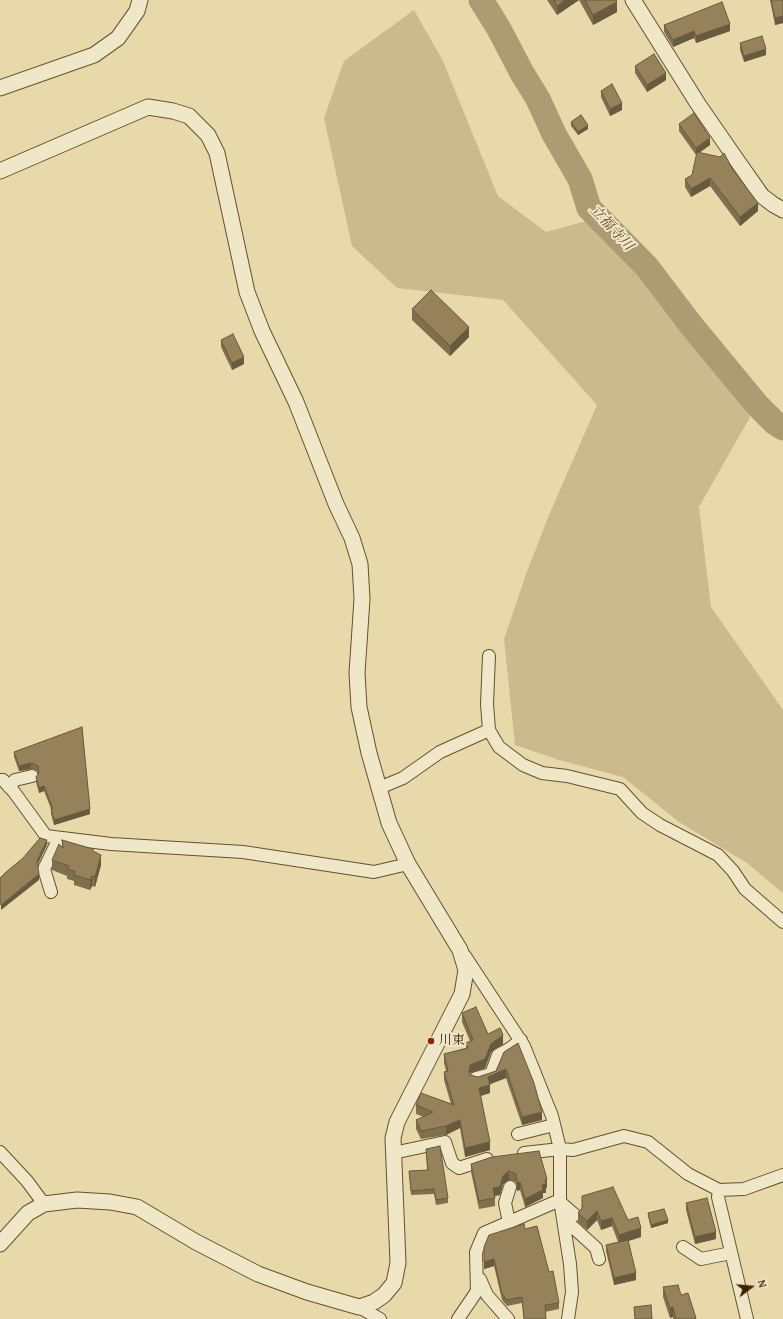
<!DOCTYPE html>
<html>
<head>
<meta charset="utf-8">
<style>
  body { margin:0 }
  #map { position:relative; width:783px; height:1319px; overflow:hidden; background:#e8d9ab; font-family:"Gentium Book Plus",serif }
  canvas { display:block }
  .north { position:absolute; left:731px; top:1267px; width:40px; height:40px; -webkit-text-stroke:3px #f0e6c8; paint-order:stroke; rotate:74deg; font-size:11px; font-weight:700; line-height:16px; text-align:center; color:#3b2202 }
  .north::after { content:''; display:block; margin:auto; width:14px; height:18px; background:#3b2202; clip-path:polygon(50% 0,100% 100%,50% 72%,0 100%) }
</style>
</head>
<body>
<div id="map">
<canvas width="783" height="1319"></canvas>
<div class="north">N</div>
</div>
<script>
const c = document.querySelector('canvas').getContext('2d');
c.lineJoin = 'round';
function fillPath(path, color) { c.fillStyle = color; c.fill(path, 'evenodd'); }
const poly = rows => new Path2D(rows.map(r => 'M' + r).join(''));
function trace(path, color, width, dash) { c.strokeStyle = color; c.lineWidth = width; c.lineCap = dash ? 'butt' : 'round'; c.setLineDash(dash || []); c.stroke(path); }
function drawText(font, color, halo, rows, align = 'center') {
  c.font = font + ' "Gentium Book Plus","Noto Serif JP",serif'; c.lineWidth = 4; c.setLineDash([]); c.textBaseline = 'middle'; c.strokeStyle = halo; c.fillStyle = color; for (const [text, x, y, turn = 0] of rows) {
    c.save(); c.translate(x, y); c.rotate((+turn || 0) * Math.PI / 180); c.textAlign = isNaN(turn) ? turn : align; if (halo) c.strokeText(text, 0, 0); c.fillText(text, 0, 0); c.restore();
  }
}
fillPath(poly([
  [414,10,443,61,498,196,546,232,597,218,646,275,750,417,699,507,711,607,783,710,783,893,747,863,679,822,623,777,559,760,515,745,504,639,526,574,549,515,597,405,503,300,397,288,352,246,324,118,344,61]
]), '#cbba8e');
trace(poly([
  [481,0,499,29,522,73,538,99,554,134,580,179,589,208,647,267,691,325,757,405,775,423,783,428]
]), '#ad9b72', 25);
const minor = poly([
  [489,730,487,704,489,656],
  [0,780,3,780,14,792,46,836,111,844,243,852,374,872,408,864],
  [9,787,15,780,32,776],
  [379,788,403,778,440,752,489,730,499,747,523,765,542,773,567,776,620,789,642,813,660,825,718,855,733,871,745,889,783,922],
  [51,892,44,869,59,838],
  [476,1078,491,1074,498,1055,509,1049,521,1040],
  [518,1134,554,1125],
  [0,1152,27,1181,44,1204],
  [393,1153,445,1142,452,1163,459,1168,487,1159],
  [524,1153,560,1149,573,1150,624,1136,648,1142,688,1174,719,1190,744,1189,783,1175],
  [719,1190,718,1197,747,1319],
  [560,1200,570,1264,572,1292,568,1319],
  [561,1203,575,1215],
  [564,1219,596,1248,599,1259],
  [509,1222,505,1203,510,1187],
  [683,1247,701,1259,731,1253],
  [480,1279,487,1295,508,1319],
  [359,1307,380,1319],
  [458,1319,477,1291,476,1252,484,1233,560,1200,560,1149,552,1116,524,1046,465,956]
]);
const tertiary = poly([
  [633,0,698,104,736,159,762,196,774,205,783,210],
  [0,88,94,55,118,38,137,11,140,0],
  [0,171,148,107,173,111,189,116,208,135,217,153,247,292,262,331,296,402,336,504,352,538,360,564,362,599,357,673,359,707,369,753,389,823,408,864,460,950,466,970,462,994,397,1122,393,1138,398,1263,394,1283,384,1295,374,1302,359,1307,307,1292,258,1274,196,1242,137,1207,110,1202,77,1200,44,1204,28,1213,0,1244]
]);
trace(minor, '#66502c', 14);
trace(tertiary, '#66502c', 17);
trace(minor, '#f0e6c8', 12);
trace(tertiary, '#f0e6c8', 15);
fillPath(poly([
  [547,0,616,0,617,12,593,25,579,0,557,15],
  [770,0,783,0,783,23,775,25],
  [664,25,730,31,696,43,694,38,673,47,664,32],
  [740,43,766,55,744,62,740,50],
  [635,66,666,80,647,92,635,73],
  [601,91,622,110,610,116,601,97],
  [571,122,588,129,578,135,571,126],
  [679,124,710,145,699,153,733,170,758,211,740,226,710,186,691,197,685,187,685,179,692,175,697,155,696,155,679,131],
  [412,309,469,337,450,356,412,320],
  [221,340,244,364,232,370,221,347],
  [82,727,90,814,54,825,51,814,51,809,44,791,39,793,36,782,36,777,38,774,38,771,31,769,19,771,14,757,14,752],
  [62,840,93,851,101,865,95,887,92,886,90,890,74,885,74,881,67,879,67,876,52,870,52,860,62,846],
  [462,1013,488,1034,503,1044,491,1052,485,1068,470,1073,470,1075,478,1077,496,1071,504,1052,542,1120,522,1125,506,1078,490,1084,490,1093,481,1096,490,1150,465,1157,460,1128,446,1135,421,1139,416,1129,416,1120,424,1117,416,1114,416,1105,451,1104,444,1080,444,1072,446,1071,444,1063,444,1054,466,1048,466,1043,470,1041,462,1022],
  [426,1149,448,1198,448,1203,436,1205,434,1194,411,1195,409,1171,427,1170],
  [492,1157,547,1188,546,1188,546,1193,543,1193,543,1198,525,1207,520,1190,517,1191,516,1182,509,1180,503,1184,500,1195,495,1196,495,1206,479,1209,471,1172,471,1164],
  [582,1196,628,1220,641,1237,628,1241,636,1280,614,1285,606,1251,606,1245,618,1242,612,1226,601,1230,597,1220,587,1230,578,1222,578,1213,582,1208],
  [686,1203,716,1239,695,1244,686,1210],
  [648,1213,668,1223,651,1228,648,1216],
  [525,1229,549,1272,559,1303,559,1309,545,1312,546,1319,524,1319,522,1303,507,1306,502,1300,494,1266,484,1269,484,1247],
  [663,1287,681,1295,696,1319,673,1319,673,1317,670,1318,663,1297]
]), '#806f4d');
fillPath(poly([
  [565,0,579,0,557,15,557,6],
  [617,2,617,12,593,25,593,15],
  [783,16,783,23,775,25,775,18],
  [730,24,730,31,696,43,696,36],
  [694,31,694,38,673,47,673,40],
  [766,49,766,55,744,62,744,56],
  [666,73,666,80,647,92,647,85],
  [622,103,622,110,610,116,610,109],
  [588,125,588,129,578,135,578,132],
  [710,138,710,145,696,155,696,148],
  [710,178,710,186,691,197,691,189],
  [758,203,758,211,740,226,740,217],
  [469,327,469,337,450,356,450,346],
  [244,357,244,364,232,370,232,363],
  [31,763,31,769,19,771,19,766],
  [44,786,44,791,39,793,39,788],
  [90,809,90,814,54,825,54,820],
  [47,840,47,845,37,866,37,861],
  [101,855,101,865,95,887,95,877],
  [39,874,39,880,1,910,1,905],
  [92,876,92,886,90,890,90,880],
  [503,1035,503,1044,491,1052,485,1068,470,1073,469,1080,469,1071,470,1065,491,1044],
  [506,1069,506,1078,488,1085,488,1077],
  [490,1085,490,1093,479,1096,479,1088],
  [542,1112,542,1120,522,1125,522,1117],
  [460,1120,460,1128,446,1135,446,1126],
  [490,1142,490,1150,465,1157,465,1148],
  [509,1171,509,1180,503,1184,500,1195,493,1196,493,1188,503,1176],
  [547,1179,547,1188,546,1188,546,1193,543,1193,543,1198,525,1207,525,1199,542,1185,545,1180],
  [520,1182,520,1190,517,1191,517,1183],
  [597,1211,597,1220,587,1230,587,1221],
  [612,1218,612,1226,601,1230,601,1221],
  [668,1220,668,1223,651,1228,651,1225],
  [641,1228,641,1237,619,1244,619,1235],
  [716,1232,716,1239,695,1244,695,1237],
  [494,1259,494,1266,484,1269,484,1262],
  [636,1273,636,1280,614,1285,614,1278],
  [673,1307,673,1317,670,1318,670,1308]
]), '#685a3f');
const building = poly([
  [554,0,565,0,557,6,554,0],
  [585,0,616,0,617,2,593,15,585,0],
  [771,0,783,0,783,16,775,18,771,0],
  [722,2,730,24,696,36,694,31,673,40,664,25,722,2],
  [762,36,766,49,744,56,740,43,762,36],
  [654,54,666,73,647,85,635,66,654,54],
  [612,84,622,103,610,109,601,91,612,84],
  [694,113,710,138,696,148,679,124,694,113],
  [581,115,588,125,578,132,571,122,581,115],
  [697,152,720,157,724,153,733,170,758,203,740,217,710,178,691,189,685,179,692,175,697,152],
  [431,290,469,327,450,346,412,309,431,290],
  [233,334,244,357,232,363,221,340,233,334],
  [82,727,90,809,54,820,51,809,53,809,44,786,39,788,36,777,39,773,38,766,31,763,19,766,14,752,82,727],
  [40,838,47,840,37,861,39,874,1,905,0,903,0,878,5,873,23,858,40,838],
  [62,840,93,849,93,851,101,855,95,877,92,876,90,880,74,875,75,871,67,869,69,866,52,860,59,844,63,848,62,840],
  [476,1007,488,1034,500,1028,503,1035,491,1044,485,1059,470,1065,469,1071,470,1075,478,1077,496,1071,504,1052,518,1043,534,1083,542,1112,522,1117,506,1069,488,1077,490,1085,479,1088,490,1142,465,1148,460,1120,446,1126,421,1131,416,1120,433,1112,416,1105,421,1093,454,1105,444,1072,448,1071,444,1054,468,1048,466,1043,473,1040,462,1013,476,1007],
  [440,1146,448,1198,436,1200,434,1189,411,1191,409,1171,428,1170,426,1149,440,1146],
  [539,1151,547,1179,545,1180,546,1184,542,1185,543,1190,525,1199,520,1182,517,1183,516,1174,509,1171,503,1176,500,1187,493,1188,495,1198,479,1201,471,1164,492,1157,539,1151],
  [613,1187,628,1220,638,1217,641,1228,619,1235,612,1218,601,1221,597,1211,587,1221,578,1213,582,1208,582,1196,613,1187],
  [707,1198,716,1232,695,1237,686,1203,707,1198],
  [664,1209,668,1220,651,1225,648,1213,664,1209],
  [524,1224,525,1229,537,1226,549,1272,553,1271,559,1303,545,1305,546,1319,524,1319,522,1297,507,1300,502,1294,494,1259,484,1262,484,1247,489,1235,524,1224],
  [628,1240,636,1273,614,1278,606,1245,628,1240],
  [678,1285,681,1295,688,1293,696,1318,694,1319,676,1319,673,1307,670,1308,663,1287,678,1285],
  [651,1305,652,1319,635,1319,634,1307,651,1305]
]);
fillPath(building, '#95815a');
trace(building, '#685a3f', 1);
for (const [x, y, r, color] of [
  [431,1041,4,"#8f2418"]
]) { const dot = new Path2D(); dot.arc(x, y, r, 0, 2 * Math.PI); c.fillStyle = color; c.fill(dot); trace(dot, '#f0e6c8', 1.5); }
drawText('13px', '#3b2202', '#f0e6c8', [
  ["川東",439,1041]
], 'left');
drawText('italic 14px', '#5d4624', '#f0e6c8', [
  ["立福寺川",611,228,47]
]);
</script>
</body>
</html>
